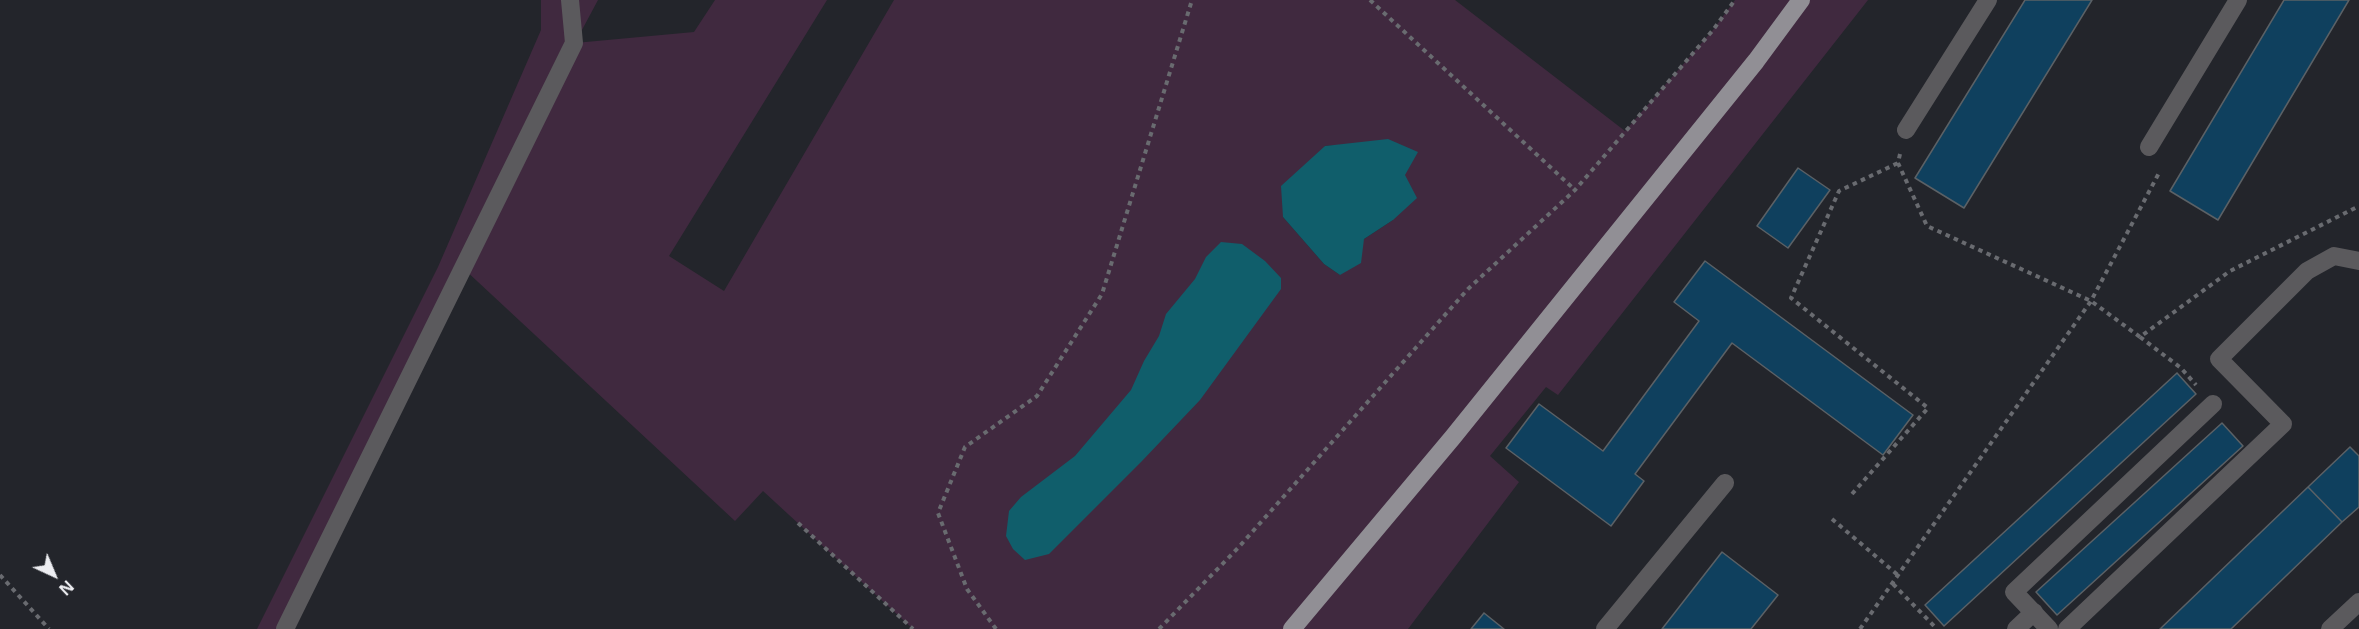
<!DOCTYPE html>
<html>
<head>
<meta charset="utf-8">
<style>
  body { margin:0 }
  #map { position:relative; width:2359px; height:629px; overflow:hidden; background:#23252b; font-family:"Noto Sans",sans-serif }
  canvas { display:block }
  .north { position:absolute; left:24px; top:545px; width:60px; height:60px; -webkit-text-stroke:4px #23252b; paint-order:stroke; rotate:136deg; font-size:16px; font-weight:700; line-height:24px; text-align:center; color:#edeef2 }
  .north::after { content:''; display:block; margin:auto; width:21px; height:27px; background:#edeef2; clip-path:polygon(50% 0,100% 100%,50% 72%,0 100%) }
</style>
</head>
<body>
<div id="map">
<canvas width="2359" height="629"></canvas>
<div class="north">N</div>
</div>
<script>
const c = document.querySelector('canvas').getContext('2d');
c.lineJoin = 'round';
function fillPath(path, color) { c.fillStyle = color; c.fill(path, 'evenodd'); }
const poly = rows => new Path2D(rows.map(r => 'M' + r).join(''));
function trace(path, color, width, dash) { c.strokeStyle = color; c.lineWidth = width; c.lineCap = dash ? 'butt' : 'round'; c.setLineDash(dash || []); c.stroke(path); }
fillPath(poly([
  [541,0,598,0,575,43,694,32,715,0,827,0,669,256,724,291,894,0,1455,0,1625,131,1713,30,1735,0,1868,0,1558,395,1546,387,1490,456,1519,482,1408,629,913,629,763,491,735,521,463,268,285,629,257,629,438,267,541,30],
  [1353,144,1393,220,1364,239,1340,275,1324,264,1283,217,1325,146]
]), '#40293f');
fillPath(poly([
  [1388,139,1418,152,1405,175,1417,198,1393,220,1364,239,1361,263,1340,275,1324,264,1283,217,1281,186,1325,146],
  [1221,242,1242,244,1265,261,1281,278,1281,289,1200,400,1142,461,1049,554,1025,560,1013,549,1006,536,1009,511,1021,497,1075,456,1131,390,1144,361,1159,336,1166,314,1195,279,1206,257]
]), '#105e6b');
const building = poly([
  [2025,0,2092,0,1964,208,1915,178,2025,0],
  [2284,0,2349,0,2218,220,2170,191,2284,0],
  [1798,168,1830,190,1788,248,1757,226,1798,168],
  [1705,261,1913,415,1883,455,1732,343,1635,474,1644,481,1611,526,1506,448,1539,404,1603,451,1699,321,1674,302,1705,261],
  [2177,373,2196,394,1944,626,1925,605,2177,373],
  [2222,423,2243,446,2057,615,2036,592,2222,423],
  [2350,447,2359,456,2359,507,2342,522,2308,487,2350,447],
  [2308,487,2342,522,2231,629,2160,629,2308,487],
  [1722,552,1778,595,1751,629,1662,629,1722,552],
  [1484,613,1504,629,1471,629,1484,613]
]);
fillPath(building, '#0f405e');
trace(building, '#5b6166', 1.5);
trace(poly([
  [1370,0,1575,190],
  [1900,154,1898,163,1927,226,2091,301,2140,337,2230,271,2359,206],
  [2140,337,2181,368,2196,385],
  [1852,494,1928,408,1791,298,1839,191,1898,163],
  [1832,519,1899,576],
  [798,523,913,629],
  [0,575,49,629],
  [1893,584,1937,629],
  [996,629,967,589,938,513,965,447,1037,396,1102,294,1192,0],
  [1159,629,1238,548,1468,289,1575,190,1713,30,1735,0],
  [1860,629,2091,301,2160,171]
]), '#696b70', 4, [4.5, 4.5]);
trace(poly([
  [1906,130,1988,0],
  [2149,147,2238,0],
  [285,629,574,43,570,0],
  [1605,629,1725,483],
  [2016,629,2034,612],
  [2049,629,2014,592,2213,404],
  [2067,629,2283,424,2219,359,2307,271,2334,256,2359,261],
  [2330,629,2359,602]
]), '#5b5a5d', 18);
trace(poly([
  [1292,629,1453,437,1756,61,1801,0]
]), '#918f95', 18);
</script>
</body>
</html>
